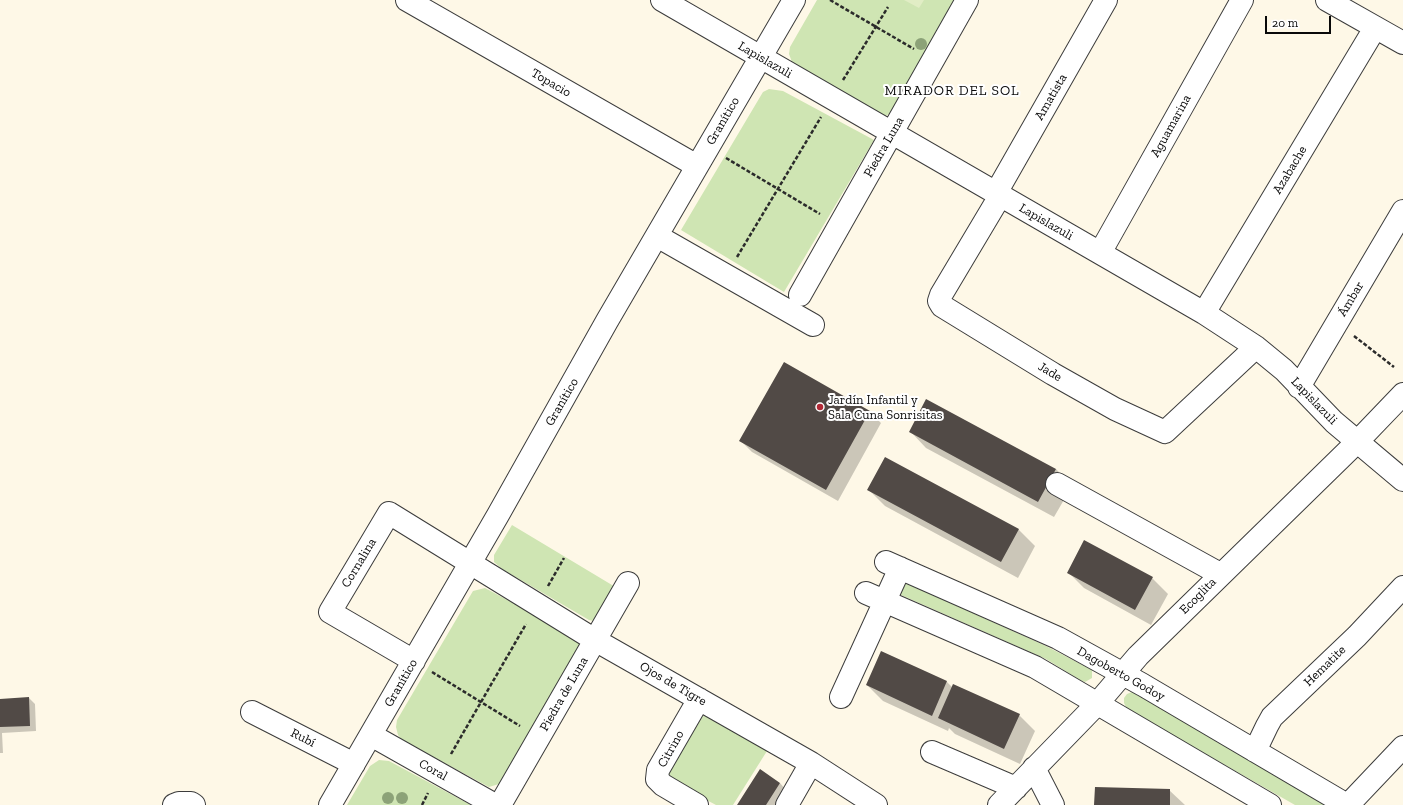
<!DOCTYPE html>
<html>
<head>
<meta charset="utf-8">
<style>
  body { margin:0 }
  #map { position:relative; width:1403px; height:805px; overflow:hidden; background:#fef8e7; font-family:"Zilla Slab",serif }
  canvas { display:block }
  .scale { position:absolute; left:1265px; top:16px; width:66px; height:18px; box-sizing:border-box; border:2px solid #090909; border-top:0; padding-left:5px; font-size:12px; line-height:14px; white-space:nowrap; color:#090909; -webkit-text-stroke:3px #fff; paint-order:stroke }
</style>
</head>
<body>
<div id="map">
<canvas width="1403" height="805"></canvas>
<div class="scale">20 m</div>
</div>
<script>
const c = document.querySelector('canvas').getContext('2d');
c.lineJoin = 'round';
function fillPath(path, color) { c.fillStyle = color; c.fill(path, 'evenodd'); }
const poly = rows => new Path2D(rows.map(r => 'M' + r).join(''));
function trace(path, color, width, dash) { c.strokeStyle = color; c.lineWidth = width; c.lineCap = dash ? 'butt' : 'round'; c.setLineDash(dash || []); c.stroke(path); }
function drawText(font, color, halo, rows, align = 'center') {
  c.font = font + ' "Zilla Slab",serif'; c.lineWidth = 4; c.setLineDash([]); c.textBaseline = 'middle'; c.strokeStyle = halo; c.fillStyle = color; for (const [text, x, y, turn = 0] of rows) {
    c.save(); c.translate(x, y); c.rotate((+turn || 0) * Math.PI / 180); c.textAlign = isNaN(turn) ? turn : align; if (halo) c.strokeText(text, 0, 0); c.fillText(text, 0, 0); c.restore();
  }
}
fillPath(poly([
  [817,0,956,0,890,113,886,116,883,117,797,66,792,62,789,54,790,47],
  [769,89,783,91,874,140,784,292,681,230,763,92],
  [512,525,617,588,594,621,589,620,502,569,494,562,494,555],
  [903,583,906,583,1046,646,1092,670,1092,678,1085,682,1080,680,1046,659,901,595,899,593],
  [485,588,578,638,580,644,579,650,499,784,489,787,402,740,398,735,396,727,397,720,473,591],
  [1132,692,1136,693,1329,805,1295,805,1127,709,1124,703,1124,698,1127,694],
  [704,716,710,717,767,751,733,805,716,805,673,782,668,778,667,768,698,718],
  [379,760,389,761,471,805,347,805,370,766]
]), '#cfe5b3');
fillPath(poly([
  [904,0,924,0,919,8]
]), '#e1edc5');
fillPath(poly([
  [869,411,881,423,838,501,752,452,741,441],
  [910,431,1056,469,1072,486,1054,517,926,448],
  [885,458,1019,530,1035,546,1018,578,885,506,869,490],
  [1068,572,1152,578,1168,594,1151,625,1084,588],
  [882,652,947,682,953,688,1019,715,1035,731,1020,764,955,734,949,728,948,731,883,701,867,685],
  [29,698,35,704,36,731,2,733,3,753,0,753,0,700],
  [780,783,785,789,775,805,738,805],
  [1169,790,1185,805,1095,805]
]), '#0003');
fillPath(poly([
  [784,362,870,411,826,490,739,441],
  [926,399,1056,469,1038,502,909,432],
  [885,457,1019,529,1001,562,867,490],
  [1084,540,1153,577,1135,610,1067,573],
  [881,651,947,681,932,716,866,685],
  [953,684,1020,714,1004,749,938,718],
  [29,697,30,726,0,727,0,699],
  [760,769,780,783,766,805,737,805],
  [1095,787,1170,789,1170,805,1094,805]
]), '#514a46');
const minor = poly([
  [407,0,697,166],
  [662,0,1204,313,1256,347,1284,370,1334,422,1403,480],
  [1327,0,1403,43],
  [996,193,1106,0],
  [1000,196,941,295,939,301,942,306,1053,374,1115,409,1165,432,1256,347],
  [657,236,813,325],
  [1100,253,1242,0],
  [800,295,967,0],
  [1204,313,1375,28],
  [1299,387,1403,211],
  [1057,484,1220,574],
  [886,562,1058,638,1143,685,1347,805],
  [866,593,1035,667,1270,805],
  [414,661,330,612,389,513,595,640,811,763,876,805],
  [841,697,900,568],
  [252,712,354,764],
  [371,735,495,805],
  [1255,751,1267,726,1272,717,1357,636,1403,587],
  [932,752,1016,788],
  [1034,768,1053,805],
  [174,805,179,803,191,803,194,805],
  [330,805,498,515,607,321,794,0],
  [500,805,628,583],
  [697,805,663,785,657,779,658,770,699,699],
  [787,805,811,763],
  [999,805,1097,704,1138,656,1357,442,1403,394],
  [1348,805,1403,747]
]);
trace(minor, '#3c3c3c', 24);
trace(poly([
  [830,0,914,49],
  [843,80,888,7],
  [726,158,820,214],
  [737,257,821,117],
  [1354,336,1394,367],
  [548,586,564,558],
  [432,672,520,726],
  [451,754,526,624],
  [422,805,428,793]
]), '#2b2b2b', 2.5, [4, 2]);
trace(minor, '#fff', 22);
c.fillStyle = '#8ca278';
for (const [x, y] of [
  [921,44],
  [388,798],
  [402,798]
]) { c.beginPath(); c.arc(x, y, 6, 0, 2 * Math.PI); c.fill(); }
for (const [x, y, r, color] of [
  [820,407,4,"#b12936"]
]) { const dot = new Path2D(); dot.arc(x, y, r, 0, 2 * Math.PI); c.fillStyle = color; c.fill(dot); trace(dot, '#fff', 1.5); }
drawText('13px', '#090909', '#fff', [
  ["Lapislazuli",765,60,30],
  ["Topacio",551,83,30],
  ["Amatista",1051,97,-60],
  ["Granítico",723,121,-60],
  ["Aguamarina",1171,126,-61],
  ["Piedra Luna",884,147,-60],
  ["Azabache",1290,170,-59],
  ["Lapislazuli",1046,222,30],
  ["Ámbar",1351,299,-59],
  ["Jade",1050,372,31],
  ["Lapislazuli",1314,401,46],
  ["Granítico",562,402,-60],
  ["Cornalina",359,563,-59],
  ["Ecoglita",1198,596,-45],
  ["Hematite",1325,666,-44],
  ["Dagoberto Godoy",1121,674,29],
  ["Granítico",401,683,-60],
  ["Ojos de Tigre",673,684,30],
  ["Piedra de Luna",564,694,-60],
  ["Rubí",303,738,27],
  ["Citrino",671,749,-61],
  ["Coral",433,770,29]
]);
drawText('13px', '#090909', '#fff', [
  ["Jardín Infantil y",828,400],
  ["Sala Cuna Sonrisitas",828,415]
], 'left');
c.letterSpacing = '1px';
drawText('14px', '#090909', '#fff', [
  ["MIRADOR DEL SOL",952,91]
]);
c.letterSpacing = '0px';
</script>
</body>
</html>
